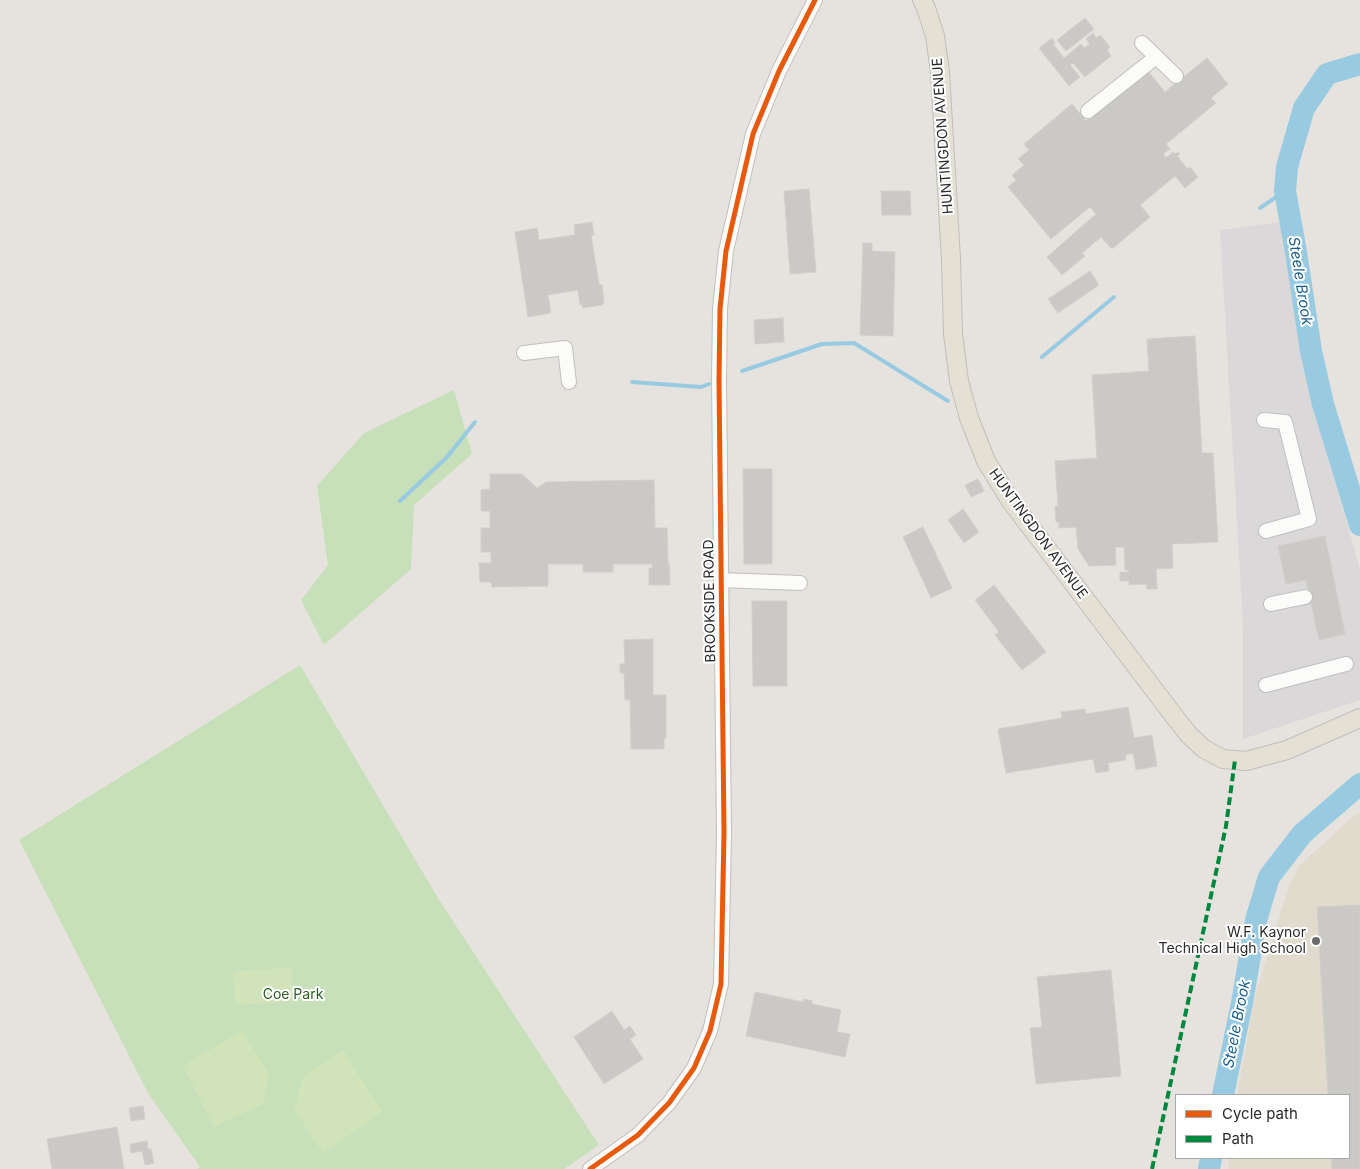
<!DOCTYPE html>
<html>
<head>
<meta charset="utf-8">
<style>
  body { margin:0 }
  #map { position:relative; width:1360px; height:1169px; overflow:hidden; background:#e6e3de; font-family:Inter,sans-serif }
  canvas { display:block }
  .legend { position:absolute; left:1175px; top:1094px; width:175px; height:65px; box-sizing:border-box; background:#fff; border:1px solid #a9a9a9; margin:0; padding:6px 9px; list-style:none; font-size:15px; color:#292929 }
  .legend li { display:flex; align-items:center; gap:10px; height:25px }
  .legend b { width:25px; border:1px solid #a9a9a9 }
</style>
</head>
<body>
<div id="map">
<canvas width="1360" height="1169"></canvas>
<ul class="legend">
<li><b style="height:6px;background:#e8590c"></b>Cycle path</li>
<li><b style="height:6px;background:#00873e"></b>Path</li>
</ul>
</div>
<script>
const c = document.querySelector('canvas').getContext('2d');
c.lineJoin = 'round';
function fillPath(path, color) { c.fillStyle = color; c.fill(path, 'evenodd'); }
const poly = rows => new Path2D(rows.map(r => 'M' + r).join(''));
function trace(path, color, width, dash) { c.strokeStyle = color; c.lineWidth = width; c.lineCap = dash ? 'butt' : 'round'; c.setLineDash(dash || []); c.stroke(path); }
function drawText(font, color, halo, rows, align = 'center') {
  c.font = font + ' Inter,sans-serif'; c.lineWidth = 4; c.setLineDash([]); c.textBaseline = 'middle'; c.strokeStyle = halo; c.fillStyle = color; for (const [text, x, y, turn = 0] of rows) {
    c.save(); c.translate(x, y); c.rotate((+turn || 0) * Math.PI / 180); c.textAlign = isNaN(turn) ? turn : align; if (halo) c.strokeText(text, 0, 0); c.fillText(text, 0, 0); c.restore();
  }
}
fillPath(poly([
  [1282,222,1317,417,1360,569,1360,700,1243,739,1243,625,1220,230]
]), '#dbd8da');
fillPath(poly([
  [1360,812,1360,1169,1229,1169,1228,1158,1349,1158,1349,1095,1237,1095,1255,996,1289,885,1299,866,1349,820]
]), '#e0dbcd');
fillPath(poly([
  [454,390,472,454,414,505,411,569,324,645,301,600,328,565,317,486,364,433],
  [300,665,438,898,599,1145,564,1169,197,1169,200,1167,149,1095,19,840]
]), '#c7e0ba');
fillPath(poly([
  [291,967,294,1001,236,1005,233,972],
  [242,1031,269,1073,263,1104,214,1127,183,1065],
  [343,1050,383,1112,323,1153,294,1109,304,1075]
]), '#d1e3b8');
trace(poly([
  [1260,208,1285,191],
  [1042,357,1114,297],
  [742,371,822,344,854,343,948,401],
  [632,382,701,387,709,384],
  [400,501,447,457,475,422]
]), '#98cbe2', 4);
trace(poly([
  [1360,64,1327,74,1304,108,1287,167,1285,191,1296,252,1311,351,1323,404,1360,525],
  [1223,1095,1242,1003,1256,920,1269,877,1302,834,1360,784],
  [1209,1169,1211,1158]
]), '#98cbe2', 22);
const building = poly([
  [1085,18,1094,29,1066,51,1057,40,1085,18],
  [1093,33,1096,38,1100,35,1110,47,1107,50,1111,56,1085,77,1073,63,1070,65,1080,77,1069,86,1039,48,1052,38,1055,43,1053,44,1064,58,1081,44,1084,48,1090,44,1086,39,1093,33],
  [1207,58,1228,84,1211,98,1216,103,1166,144,1170,149,1163,154,1166,158,1173,152,1175,154,1178,152,1180,154,1177,156,1188,169,1190,167,1198,177,1185,188,1175,176,1140,205,1150,217,1112,249,1101,237,1082,253,1085,256,1062,275,1047,257,1096,214,1090,207,1051,239,1008,187,1016,180,1012,175,1024,165,1018,159,1029,150,1024,144,1072,104,1086,121,1147,70,1165,92,1207,58],
  [809,189,816,272,790,274,784,191,809,189],
  [881,191,910,191,911,215,882,215,881,191],
  [592,222,594,235,591,235,599,284,602,285,604,302,602,305,583,308,582,304,580,305,578,290,548,295,551,313,528,317,515,232,537,228,539,240,575,235,574,225,592,222],
  [863,243,872,243,872,251,895,252,893,336,860,335,863,243],
  [1090,271,1099,285,1058,313,1048,299,1090,271],
  [783,318,784,342,755,344,754,320,783,318],
  [1195,336,1202,453,1213,453,1218,542,1172,544,1173,568,1156,569,1157,589,1147,589,1146,584,1129,585,1129,581,1120,581,1120,572,1129,572,1129,570,1125,570,1124,547,1115,547,1116,565,1089,566,1078,549,1076,527,1059,528,1059,522,1056,522,1055,506,1058,506,1055,461,1097,458,1092,375,1149,371,1147,339,1195,336],
  [743,469,772,469,772,564,744,564,743,469],
  [490,474,522,474,537,488,546,482,654,480,655,528,667,528,668,563,669,563,670,585,649,585,649,568,653,568,652,564,613,564,613,572,583,572,583,564,548,564,548,586,492,587,491,582,480,582,479,563,491,563,491,552,481,552,481,528,490,528,490,511,481,511,481,490,490,489,490,474],
  [978,479,984,491,971,497,965,485,978,479],
  [963,509,979,532,964,543,948,520,963,509],
  [923,527,952,588,931,598,903,537,923,527],
  [1325,536,1345,634,1319,640,1306,580,1286,584,1278,546,1325,536],
  [994,585,1046,652,1022,670,995,635,999,632,975,600,994,585],
  [752,601,787,601,787,686,753,686,752,601],
  [653,639,653,695,666,695,666,738,664,738,664,749,631,749,630,700,625,700,624,673,620,673,620,664,625,664,624,640,653,639],
  [1128,707,1134,738,1152,735,1157,766,1136,770,1133,753,1125,755,1126,760,1108,763,1109,771,1096,773,1093,759,1006,773,998,729,1062,718,1061,712,1085,709,1086,714,1128,707],
  [1360,905,1360,1169,1332,1169,1332,1158,1349,1158,1349,1095,1328,1095,1317,907,1360,905],
  [1111,970,1121,1076,1036,1084,1030,1028,1042,1027,1037,977,1111,970],
  [755,992,803,1002,804,999,812,1001,812,1004,841,1010,837,1032,850,1034,845,1057,746,1036,755,992],
  [612,1011,624,1030,630,1026,636,1035,630,1039,643,1059,604,1084,574,1037,612,1011],
  [143,1106,145,1119,131,1121,129,1108,143,1106],
  [117,1127,124,1169,52,1169,47,1139,117,1127],
  [147,1141,148,1149,151,1149,154,1163,145,1165,142,1151,131,1153,130,1144,147,1141]
]);
fillPath(building, '#cbc9c5');
trace(building, '#d1cfca', 1);
const minor = poly([
  [1142,43,1176,76],
  [1088,111,1156,57],
  [524,353,565,348,569,382],
  [1264,420,1285,422,1309,519,1266,531],
  [721,580,800,583],
  [1271,604,1305,597],
  [1266,685,1346,664],
  [590,1169,638,1135,669,1103,694,1068,710,1031,721,984,724,832,719,380,720,309,726,251,753,134,779,71,815,0]
]);
const major = poly([
  [922,0,926,8,935,36,940,72,951,259,953,334,959,381,969,418,986,461,1010,500,1174,716,1189,735,1204,749,1223,759,1246,761,1287,750,1360,718]
]);
trace(minor, '#c0bfbf', 16);
trace(major, '#bfbebc', 20);
trace(minor, '#fbfbfa', 14);
trace(major, '#e4e1d4', 18);
trace(poly([
  [1152,1169,1226,826,1235,760]
]), '#00873e', 4, [8, 4]);
trace(poly([
  [590,1169,638,1135,669,1103,694,1068,710,1031,721,984,724,832,719,380,720,309,726,251,753,134,779,71,815,0]
]), '#e8590c', 5);
for (const [x, y, r, color] of [
  [1316,941,5,"#6b6a68"]
]) { const dot = new Path2D(); dot.arc(x, y, r, 0, 2 * Math.PI); c.fillStyle = color; c.fill(dot); trace(dot, '#fff', 2); }
drawText('14px', '#292929', '#fff', [
  ["HUNTINGDON AVENUE",943,136,-94],
  ["HUNTINGDON AVENUE",1038,534,54],
  ["BROOKSIDE ROAD",710,601,-91]
]);
drawText('14px', '#292929', '#fff', [
  ["W.F. Kaynor",1306,933],
  ["Technical High School",1306,949]
], 'right');
drawText('14px', '#295f1f', '#fff', [
  ["Coe Park",293,995]
]);
drawText('italic 15px', '#175e8e', '#fff', [
  ["Steele Brook",1300,281,81],
  ["Steele Brook",1237,1024,-79]
]);
</script>
</body>
</html>
